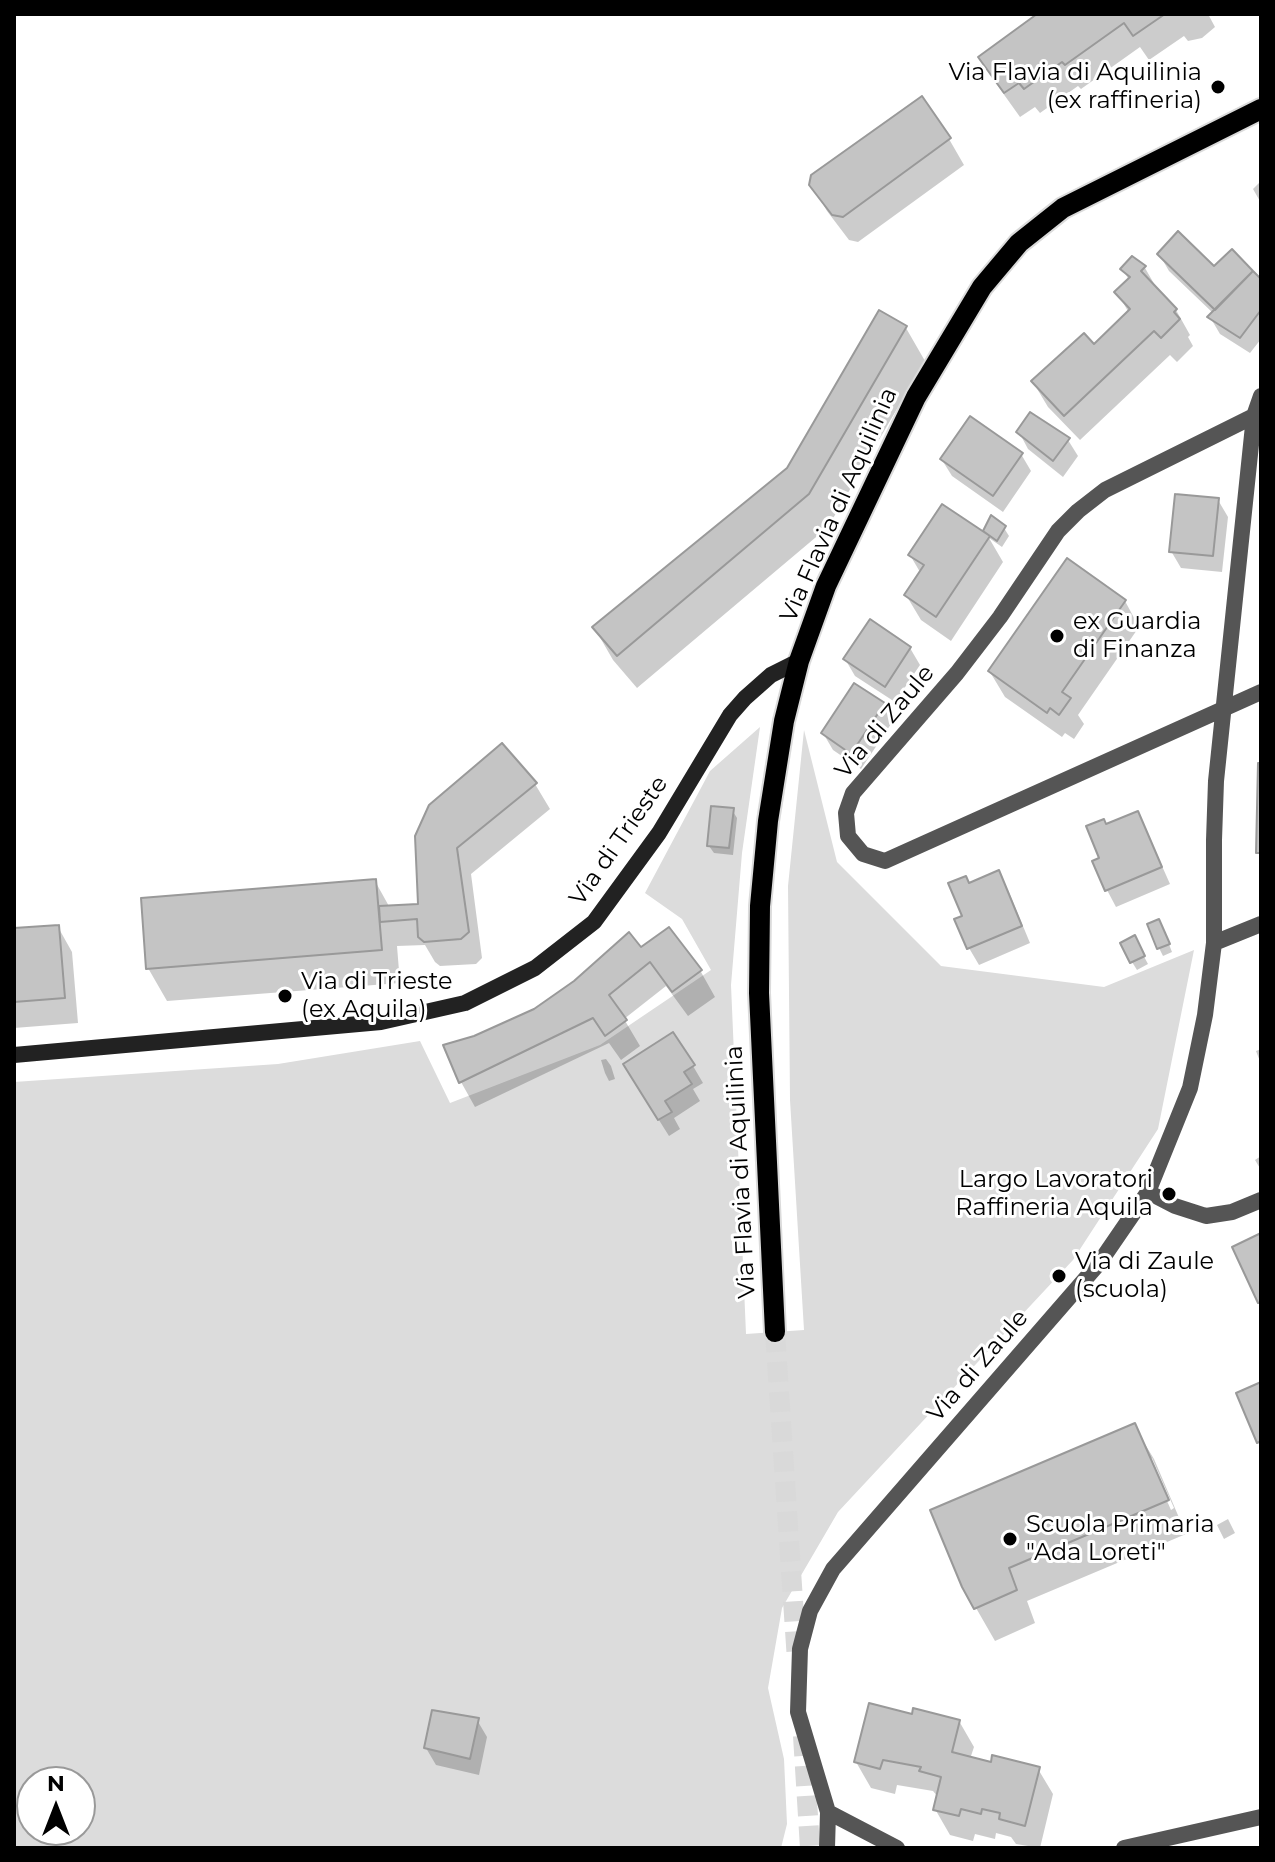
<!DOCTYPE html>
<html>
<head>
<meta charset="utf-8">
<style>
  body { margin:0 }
  #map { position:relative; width:1275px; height:1862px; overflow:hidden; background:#fff; font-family:Montserrat,sans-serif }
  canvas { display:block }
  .frame { position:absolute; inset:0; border:16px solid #000; pointer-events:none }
  .north { position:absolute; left:16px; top:1766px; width:80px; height:80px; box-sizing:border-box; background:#fff; border:2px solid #999; border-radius:50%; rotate:0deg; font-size:22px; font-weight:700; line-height:32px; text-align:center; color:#000 }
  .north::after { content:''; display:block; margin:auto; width:28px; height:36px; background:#000; clip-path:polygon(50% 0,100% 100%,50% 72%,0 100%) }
</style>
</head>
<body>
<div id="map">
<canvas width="1275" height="1862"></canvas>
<div class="frame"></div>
<div class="north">N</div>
</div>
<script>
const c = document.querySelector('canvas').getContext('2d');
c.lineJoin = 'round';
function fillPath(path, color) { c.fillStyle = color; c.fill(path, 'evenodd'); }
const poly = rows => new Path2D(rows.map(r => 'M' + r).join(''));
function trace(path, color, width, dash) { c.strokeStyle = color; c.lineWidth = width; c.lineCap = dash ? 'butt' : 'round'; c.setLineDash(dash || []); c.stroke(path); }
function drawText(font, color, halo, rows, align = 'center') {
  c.font = font + ' Montserrat,sans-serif'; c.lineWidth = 6; c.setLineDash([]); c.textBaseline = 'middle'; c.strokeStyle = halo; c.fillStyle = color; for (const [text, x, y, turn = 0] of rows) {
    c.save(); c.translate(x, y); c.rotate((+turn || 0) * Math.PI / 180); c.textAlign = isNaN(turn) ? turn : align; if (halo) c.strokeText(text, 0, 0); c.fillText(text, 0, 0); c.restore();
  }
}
fillPath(poly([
  [760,727,742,853,731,985,746,1334,804,1330,790,1100,788,886,804,730,837,862,941,966,1104,987,1194,950,1158,1129,1073,1260,838,1512,782,1608,768,1688,784,1759,787,1824,781,1848,14,1848,14,1082,278,1064,420,1041,450,1103,600,1045,711,970,682,919,645,893,710,771],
  [32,1782,80,1782,80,1830,32,1830]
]), '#dcdcdc');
fillPath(poly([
  [1040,14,1208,14,1215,27,1202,38,1188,41,1184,36,1149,60,1140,47,1081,89,1078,86,1040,113,1035,107,1020,117,995,82,981,57],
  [921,99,949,139,964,165,858,242,849,240,827,211,812,185],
  [1261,181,1261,203,1253,189],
  [1159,254,1261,281,1261,339,1250,353,1220,334,1210,317,1214,314,1169,271],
  [1133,259,1145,268,1160,294,1176,310,1190,335,1188,337,1193,346,1177,362,1170,355,1080,440,1048,407,1033,382,1094,347,1129,313,1117,292,1129,280,1123,270],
  [906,328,925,361,828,527,637,688,613,660,594,627,789,469],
  [1019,432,1068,440,1078,456,1063,477,1028,449],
  [1021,454,1031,471,1003,512,952,476,942,460],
  [1218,500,1228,517,1222,572,1181,568,1171,551],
  [1004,528,1009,536,1002,547,989,538,1003,562,951,641,921,620,906,595,920,572,910,555,989,538,985,531],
  [1125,601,1139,627,1078,715,1084,724,1074,739,1065,733,1062,737,1005,697,990,672],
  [910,648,920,665,895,702,855,676,845,659],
  [883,704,893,721,861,769,833,750,823,733],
  [535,784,550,809,471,874,482,958,476,964,440,966,435,962,425,945,397,946,400,983,167,1001,148,968,375,881,390,908,420,905,417,836],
  [732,810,737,818,733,855,714,853,709,846],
  [1137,814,1146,830,1170,884,1116,907,1107,890,1102,859,1106,827],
  [998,873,1008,890,1030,943,979,965,969,948,957,920,965,917,969,885],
  [58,927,72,952,78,1023,14,1028,14,930],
  [1163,929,1172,952,1163,956,1159,948],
  [669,930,701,972,715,997,688,1016,666,986,624,1019,640,1046,621,1060,609,1043,475,1107,461,1082,474,1038,535,1010,640,949],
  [1134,938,1148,964,1137,970,1132,962],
  [1261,1049,1261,1064,1256,1051],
  [606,1059,611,1066,615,1079,609,1081,605,1073,601,1060],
  [693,1066,703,1083,693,1089,700,1101,674,1118,680,1129,669,1136,635,1082],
  [1261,1156,1261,1170,1255,1160],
  [1134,1426,1154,1459,1186,1534,1027,1601,1035,1623,995,1641,964,1587],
  [1148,1458,1152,1458,1174,1508,1171,1510],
  [1228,1519,1235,1533,1224,1539,1217,1525],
  [913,1717,959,1721,974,1747,970,1759,992,1764,1038,1769,1053,1794,1040,1848,1016,1844,1011,1837,996,1833,995,1839,975,1834,973,1841,950,1835,935,1809,938,1797,933,1791,897,1785,895,1794,871,1788,856,1762],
  [477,1720,487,1737,479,1775,436,1765,426,1748]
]), '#0003');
const building = poly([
  [1037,14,1165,14,1133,36,1124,23,1065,65,1062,62,1024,89,1019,83,1004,93,978,57,1037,14],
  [922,96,951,138,843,217,832,215,809,185,811,175,922,96],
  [1178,231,1214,266,1232,249,1253,271,1215,310,1157,254,1178,231],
  [1132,256,1146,266,1141,271,1177,309,1174,312,1180,319,1161,338,1154,331,1064,416,1031,381,1084,333,1094,344,1130,309,1114,292,1130,277,1120,269,1132,256],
  [1253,271,1261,279,1261,310,1240,338,1207,317,1253,271],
  [879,310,907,326,809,494,617,656,592,627,787,468,879,310],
  [1030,412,1070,438,1053,461,1016,432,1030,412],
  [970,416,1023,453,993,496,940,459,970,416],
  [1175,494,1219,498,1213,556,1169,552,1175,494],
  [942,504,990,536,936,617,904,595,924,565,908,555,942,504],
  [991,515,1006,526,997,541,983,531,991,515],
  [1067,558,1126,600,1062,692,1071,698,1059,715,1050,708,1047,713,988,671,1067,558],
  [870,619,911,647,885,687,843,659,870,619],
  [854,683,885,703,851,754,821,733,854,683],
  [502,743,537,783,457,848,469,932,461,939,424,942,418,937,417,919,380,922,379,906,418,904,415,836,429,805,502,743],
  [1258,763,1261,763,1261,853,1256,853,1258,763],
  [711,806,734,808,729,848,707,846,711,806],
  [1138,811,1162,867,1105,891,1092,861,1099,858,1086,826,1104,819,1106,824,1138,811],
  [999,870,1022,926,967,949,954,919,962,916,948,883,966,876,969,883,999,870],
  [376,879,382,950,146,969,141,898,376,879],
  [1159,919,1170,944,1157,949,1147,924,1159,919],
  [59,925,65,998,14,1002,14,928,59,925],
  [669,927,702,970,672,992,650,962,609,995,627,1020,605,1036,593,1018,459,1083,443,1045,474,1036,534,1009,574,981,629,932,641,947,669,927],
  [1135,935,1145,956,1130,963,1120,943,1135,935],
  [673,1032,695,1065,684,1072,692,1084,665,1101,672,1112,658,1120,623,1064,673,1032],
  [1261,1233,1261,1302,1258,1303,1232,1247,1261,1233],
  [1261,1382,1261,1441,1257,1443,1236,1393,1261,1382],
  [1135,1423,1169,1500,1009,1568,1017,1590,974,1609,962,1587,930,1510,1135,1423],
  [869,1703,912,1714,913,1708,960,1720,952,1752,991,1762,992,1755,1040,1767,1025,1826,999,1819,1000,1813,982,1809,981,1814,961,1809,959,1816,933,1810,941,1777,919,1771,921,1767,883,1760,880,1769,854,1762,869,1703],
  [432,1710,479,1718,470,1759,424,1748,432,1710]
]);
fillPath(building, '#c4c4c4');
trace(building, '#999', 2);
trace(poly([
  [775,1332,797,1660],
  [803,1736,810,1848]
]), '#d9d9d9', 20, [20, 10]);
const primary = poly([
  [775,1332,759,993,760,906,768,821,784,721,799,661,826,586,916,397,982,287,1019,243,1063,208,1261,109]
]);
trace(primary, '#dbdbdb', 24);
trace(poly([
  [1254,416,1105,490,1078,511,1058,531,1000,617,957,673,853,793,846,813,848,836,863,854,885,861,1261,692],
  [1214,943,1261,924],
  [1148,1192,1175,1206,1206,1216,1232,1212,1261,1200],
  [828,1812,897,1848],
  [827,1848,828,1812,798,1712,800,1649,810,1611,833,1569,1100,1262,1148,1192,1190,1088,1205,1015,1214,943,1214,840,1216,781,1254,416,1261,396],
  [1124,1848,1261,1817]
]), '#555', 16);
trace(poly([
  [14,1055,381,1022,465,1003,535,968,594,922,659,833,730,715,745,698,771,675,799,661]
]), '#222', 16);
trace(primary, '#000', 20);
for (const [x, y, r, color] of [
  [1218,87,8,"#000"],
  [1057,636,8,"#000"],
  [285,996,8,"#000"],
  [1169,1194,8,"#000"],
  [1059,1276,8,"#000"],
  [1010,1539,8,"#000"]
]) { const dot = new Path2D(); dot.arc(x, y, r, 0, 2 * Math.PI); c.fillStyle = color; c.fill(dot); trace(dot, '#fff', 3); }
drawText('24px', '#000', '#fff', [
  ["Via Flavia di Aquilinia",1202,73,"right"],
  ["(ex raffineria)",1202,101,"right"],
  ["ex Guardia",1073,622],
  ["di Finanza",1073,650],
  ["Via di Trieste",301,982],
  ["(ex Aquila)",301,1010],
  ["Largo Lavoratori",1153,1180,"right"],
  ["Raffineria Aquila",1153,1208,"right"],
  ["Via di Zaule",1075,1262],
  ["(scuola)",1075,1290],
  ["Scuola Primaria",1026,1525],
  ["\"Ada Loreti\"",1026,1553]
], 'left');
drawText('24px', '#000', '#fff', [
  ["Via Flavia di Aquilinia",839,505,-66],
  ["Via di Zaule",885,722,-50],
  ["Via di Trieste",619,841,-55],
  ["Via Flavia di Aquilinia",741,1172,-93],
  ["Via di Zaule",978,1366,-49]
]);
</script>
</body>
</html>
